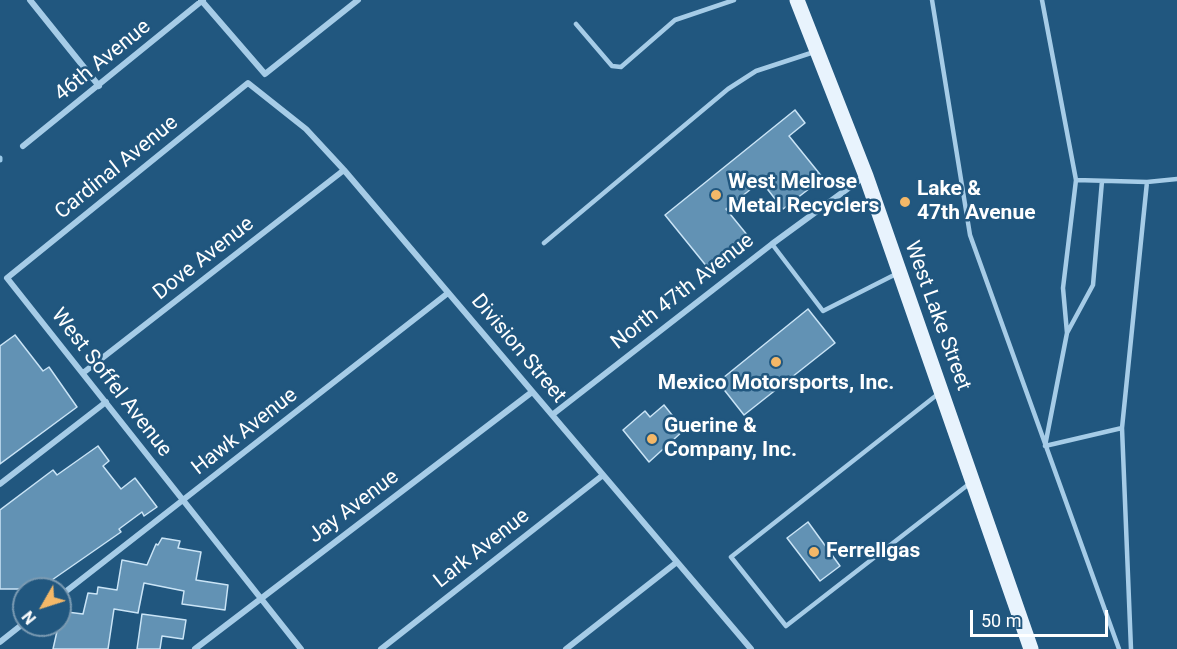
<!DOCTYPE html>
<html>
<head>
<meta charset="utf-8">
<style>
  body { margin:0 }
  #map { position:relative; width:1177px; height:649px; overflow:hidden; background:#21577f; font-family:Roboto,sans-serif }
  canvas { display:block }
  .north { position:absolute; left:12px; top:577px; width:60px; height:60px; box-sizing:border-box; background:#21577f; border:2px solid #7a9ab2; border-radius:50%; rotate:231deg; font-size:16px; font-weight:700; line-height:24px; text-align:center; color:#fff }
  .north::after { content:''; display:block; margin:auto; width:21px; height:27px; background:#f4b868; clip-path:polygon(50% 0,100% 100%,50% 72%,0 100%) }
  .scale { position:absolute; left:970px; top:610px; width:138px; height:27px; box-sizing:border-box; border:3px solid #fff; border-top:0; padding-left:8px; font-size:18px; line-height:21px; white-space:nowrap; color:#fff; -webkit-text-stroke:4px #21577f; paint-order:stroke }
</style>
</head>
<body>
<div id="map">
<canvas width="1177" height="649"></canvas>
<div class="north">N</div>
<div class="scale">50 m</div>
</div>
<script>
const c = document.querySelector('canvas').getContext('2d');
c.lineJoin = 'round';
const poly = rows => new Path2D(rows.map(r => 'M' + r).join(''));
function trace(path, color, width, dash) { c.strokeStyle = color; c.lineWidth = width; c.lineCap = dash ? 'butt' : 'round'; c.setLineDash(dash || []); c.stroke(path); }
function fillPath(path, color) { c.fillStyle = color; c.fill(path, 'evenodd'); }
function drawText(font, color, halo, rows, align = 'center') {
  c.font = font + ' Roboto,sans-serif'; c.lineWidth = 5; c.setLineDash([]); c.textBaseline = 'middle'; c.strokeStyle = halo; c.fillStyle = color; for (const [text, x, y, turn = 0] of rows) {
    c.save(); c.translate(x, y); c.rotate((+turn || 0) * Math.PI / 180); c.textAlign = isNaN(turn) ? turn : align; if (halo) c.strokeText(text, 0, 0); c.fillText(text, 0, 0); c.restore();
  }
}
trace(poly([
  [0,158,0,160]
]), '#9ac9e8', 5);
const building = poly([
  [795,110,805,123,789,136,823,178,783,209,761,181,726,209,748,236,708,268,665,215,795,110],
  [808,309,835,343,744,415,718,382,808,309],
  [15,335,43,371,49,367,77,407,0,464,0,346,15,335],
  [664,405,684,430,649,462,623,430,645,411,650,417,664,405],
  [98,446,109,461,103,466,121,489,135,478,157,507,144,516,142,512,119,529,121,532,39,589,0,589,0,510,53,470,57,475,98,446],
  [808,522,840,566,820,581,787,538,808,522],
  [162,538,180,541,178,548,201,552,196,580,228,585,225,610,182,604,184,591,144,583,138,613,114,609,108,649,53,649,60,618,66,618,67,612,83,614,88,593,97,594,98,587,117,590,122,560,147,565,156,544,158,545,162,538],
  [142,614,186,620,183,639,162,636,160,649,137,649,142,614]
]);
fillPath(building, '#6292b4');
trace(building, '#cae4f6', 1.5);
trace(poly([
  [932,0,970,235,1119,649],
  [1042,0,1076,180,1063,288,1067,333,1045,446,1122,428],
  [576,24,612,66,621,67,675,20,734,0],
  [1076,180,1147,182],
  [544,243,728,89,756,71,814,52],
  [772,244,823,311,898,273],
  [1067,333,1093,285,1102,181],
  [938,394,731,557,786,626,969,484],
  [1131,649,1122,428,1147,182,1177,179]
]), '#a6cce7', 4.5);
trace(poly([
  [30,0,99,86],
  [201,0,265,74,358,0],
  [23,146,203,0],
  [83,373,344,170],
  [552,415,772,244,865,176],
  [0,484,106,402],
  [60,596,448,293],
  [0,642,24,623],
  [195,649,532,392],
  [301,649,7,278,248,83,306,129,344,170,751,649],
  [381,649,603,475],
  [566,649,677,562]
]), '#a6cce7', 6);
trace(poly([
  [797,0,866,176,1031,649]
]), '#e8f3fd', 15);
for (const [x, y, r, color] of [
  [716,195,6,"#f4b868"],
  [905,202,6,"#f4b868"],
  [776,362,6,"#f4b868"],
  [652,439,6,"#f4b868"],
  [814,552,6,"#f4b868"]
]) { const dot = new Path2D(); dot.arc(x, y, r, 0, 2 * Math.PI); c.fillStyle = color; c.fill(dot); trace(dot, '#21577f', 2); }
drawText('21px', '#fff', '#21577f', [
  ["46th Avenue",103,61,-39],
  ["Cardinal Avenue",117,168,-39],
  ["Dove Avenue",204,259,-38],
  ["North 47th Avenue",683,292,-38],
  ["West Lake Street",937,316,70],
  ["Division Street",518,349,50],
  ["West Soffel Avenue",111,383,52],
  ["Hawk Avenue",245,432,-38],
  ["Jay Avenue",354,507,-37],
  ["Lark Avenue",482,549,-38]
]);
drawText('bold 21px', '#fff', '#21577f', [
  ["West Melrose",728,183],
  ["Metal Recyclers",728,207],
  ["Lake &",917,190],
  ["47th Avenue",917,214],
  ["Mexico Motorsports, Inc.",776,384,"center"],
  ["Guerine &",664,427],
  ["Company, Inc.",664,451],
  ["Ferrellgas",826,552]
], 'left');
</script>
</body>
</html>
